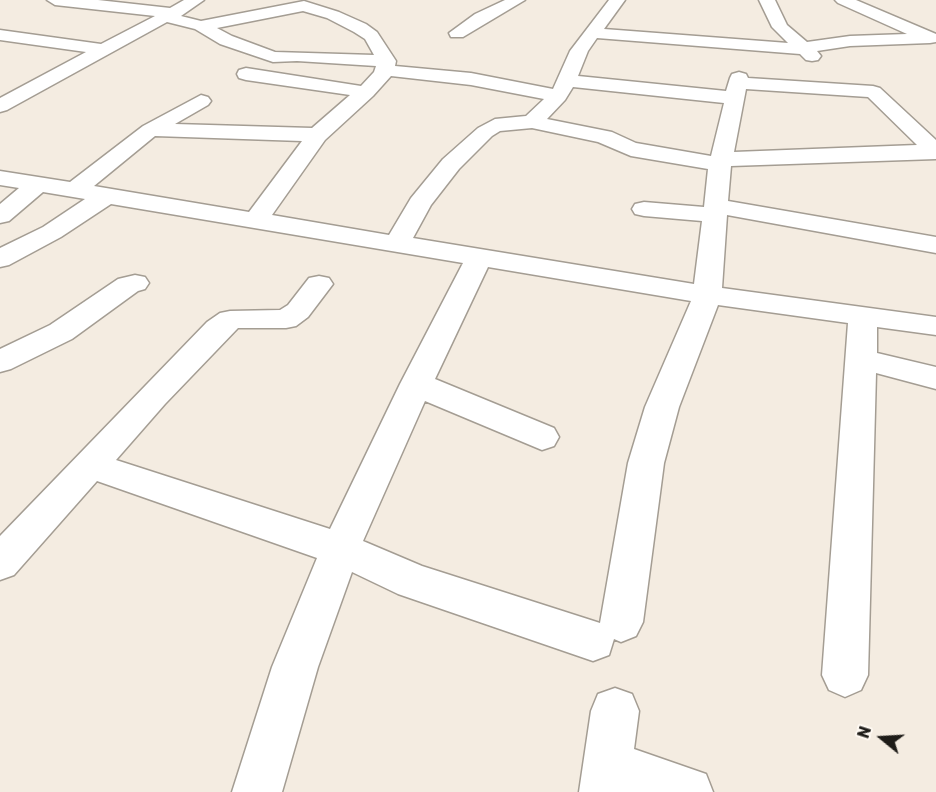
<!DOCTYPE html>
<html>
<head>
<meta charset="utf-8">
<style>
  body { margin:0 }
  #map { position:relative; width:936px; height:792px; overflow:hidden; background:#f4ece1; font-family:Rubik,sans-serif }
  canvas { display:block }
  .north { position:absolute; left:852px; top:708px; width:60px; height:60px; -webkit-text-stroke:4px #fffaf3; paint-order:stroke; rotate:288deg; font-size:16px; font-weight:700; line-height:24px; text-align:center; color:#1e1c18 }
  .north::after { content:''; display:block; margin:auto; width:21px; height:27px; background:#1e1c18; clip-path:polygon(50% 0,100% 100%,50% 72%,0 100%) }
</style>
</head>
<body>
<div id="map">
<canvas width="936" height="792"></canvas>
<div class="north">N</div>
</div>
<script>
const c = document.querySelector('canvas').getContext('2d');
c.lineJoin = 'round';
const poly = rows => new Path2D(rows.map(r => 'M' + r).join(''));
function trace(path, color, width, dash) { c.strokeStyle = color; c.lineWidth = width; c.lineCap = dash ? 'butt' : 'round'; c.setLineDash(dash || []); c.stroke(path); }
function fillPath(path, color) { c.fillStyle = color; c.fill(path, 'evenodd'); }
const minor = poly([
  [47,0,98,0,170,8,184,0,204,0,181,16,201,21,304,1,339,12,366,24,377,32,396,61,395,66,471,73,553,89,570,51,609,0,625,0,604,29,788,43,772,27,759,0,775,0,787,25,807,42,850,36,907,34,838,3,835,0,856,0,936,34,936,42,930,43,850,46,817,51,821,56,818,60,812,61,806,60,800,54,597,38,588,51,578,76,726,91,730,78,732,74,739,72,746,74,748,78,873,86,880,88,936,140,936,159,731,166,728,201,936,237,936,253,727,215,722,288,936,317,936,335,877,327,877,353,936,367,936,389,876,373,868,675,861,690,845,697,829,690,822,675,848,323,718,305,679,407,664,463,643,622,636,636,621,642,614,639,609,655,593,661,398,594,352,572,318,667,282,792,232,792,272,667,317,558,97,481,14,575,0,580,0,536,207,322,220,313,230,311,280,310,288,305,309,278,319,276,329,278,333,284,308,317,296,326,286,328,238,328,165,404,116,460,330,529,400,384,463,263,111,204,61,237,9,265,0,267,0,248,43,227,85,199,43,192,9,221,0,223,0,204,19,188,0,185,0,171,70,182,143,126,201,95,208,97,211,101,208,105,175,124,312,128,350,95,246,80,239,78,237,74,239,70,246,68,361,86,374,72,376,66,297,61,273,62,220,44,195,29,167,22,7,110,0,112,0,98,86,52,0,40,0,30,101,44,155,16,55,5,47,0],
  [303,11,327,18,354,32,365,39,374,55,275,52,232,36,217,28,303,11],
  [391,76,471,85,544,99,526,116,495,119,478,128,443,159,411,198,389,235,272,215,325,140,373,96,391,76],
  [573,87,724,103,711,156,636,143,612,132,547,119,565,100,573,87],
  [746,89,868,97,917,145,734,152,746,89],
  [532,128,598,142,631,156,708,169,704,207,644,202,635,204,632,209,635,214,644,216,702,221,694,284,413,238,431,205,459,169,492,136,500,131,532,128],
  [155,136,302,141,249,212,94,186,155,136],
  [488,267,691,301,645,407,628,463,600,623,422,566,363,541,425,401,542,450,554,446,559,437,554,428,435,379,488,267],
  [505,0,525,0,463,37,451,37,449,33,475,14,505,0],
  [135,275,145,277,149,283,145,289,138,291,72,339,11,369,0,372,0,349,50,325,118,279,135,275],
  [615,688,632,694,639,711,634,749,706,774,713,792,579,792,591,711,598,694,615,688]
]);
trace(minor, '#a49d93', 3);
fillPath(minor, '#fff');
</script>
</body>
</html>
